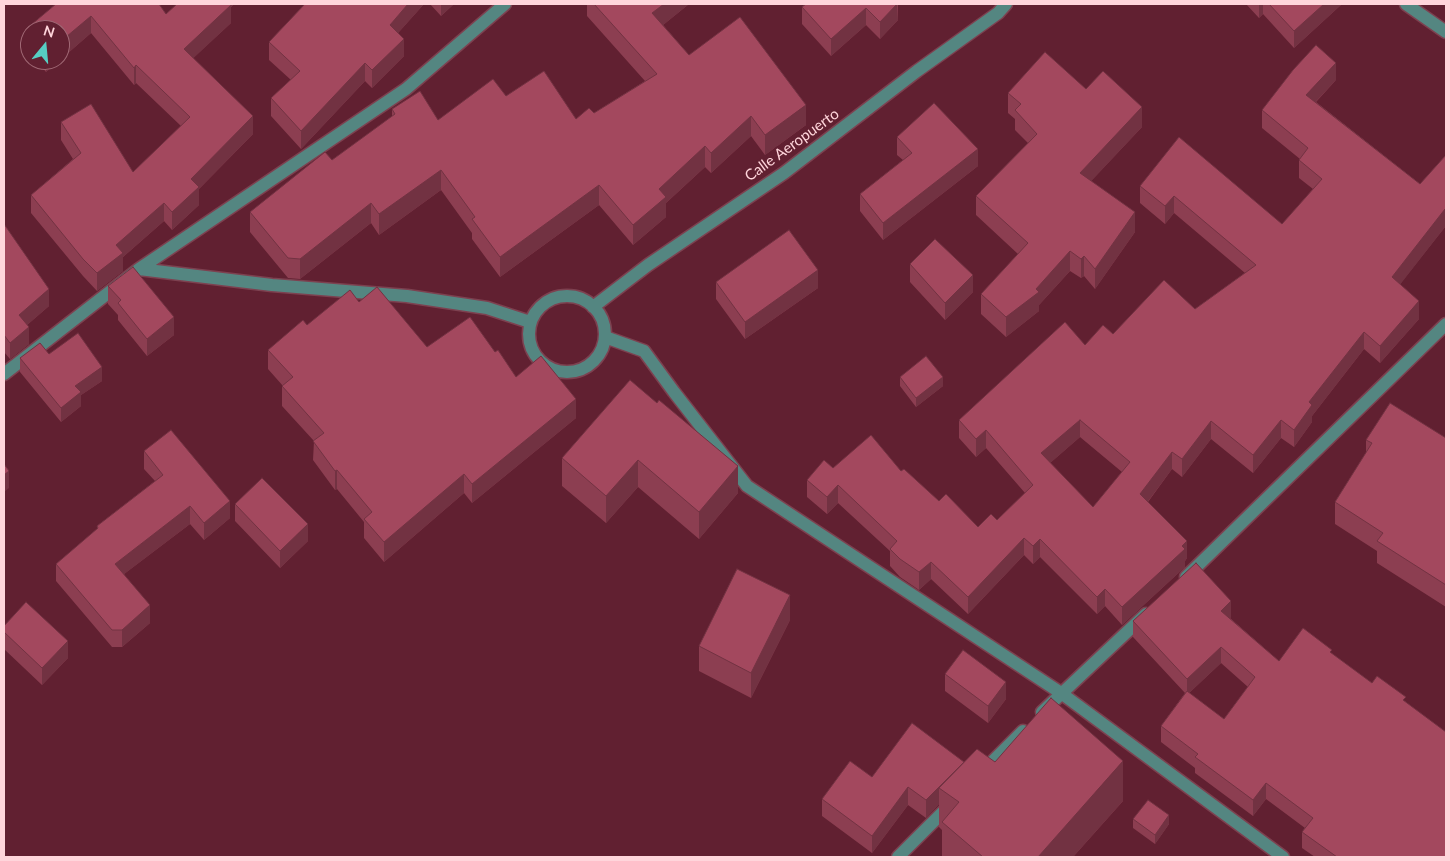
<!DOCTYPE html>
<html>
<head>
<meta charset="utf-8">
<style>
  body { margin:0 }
  #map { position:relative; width:1450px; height:861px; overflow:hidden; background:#612031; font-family:Lato,sans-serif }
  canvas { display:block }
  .frame { position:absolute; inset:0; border:5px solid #ffd5db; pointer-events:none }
  .north { position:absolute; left:20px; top:20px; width:50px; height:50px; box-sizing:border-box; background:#612031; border:1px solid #a06875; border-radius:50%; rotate:17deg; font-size:14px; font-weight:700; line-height:20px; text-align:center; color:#ffd5db }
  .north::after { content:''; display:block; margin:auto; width:18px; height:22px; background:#56cec3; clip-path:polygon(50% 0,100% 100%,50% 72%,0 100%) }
</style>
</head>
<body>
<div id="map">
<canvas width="1450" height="861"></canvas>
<div class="frame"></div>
<div class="north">N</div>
</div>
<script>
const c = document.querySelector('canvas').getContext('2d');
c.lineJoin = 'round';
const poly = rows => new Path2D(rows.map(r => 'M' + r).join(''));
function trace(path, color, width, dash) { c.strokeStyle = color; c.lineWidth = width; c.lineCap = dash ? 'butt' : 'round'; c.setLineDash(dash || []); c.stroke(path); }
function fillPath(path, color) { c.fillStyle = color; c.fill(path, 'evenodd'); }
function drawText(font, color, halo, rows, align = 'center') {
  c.font = font + ' Lato,sans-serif'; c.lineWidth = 4; c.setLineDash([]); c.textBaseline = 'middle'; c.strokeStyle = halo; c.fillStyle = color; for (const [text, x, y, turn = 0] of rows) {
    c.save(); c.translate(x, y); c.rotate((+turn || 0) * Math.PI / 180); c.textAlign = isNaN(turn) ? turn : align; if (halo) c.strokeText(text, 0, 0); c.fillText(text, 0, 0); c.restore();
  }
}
const minor = poly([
  [1406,4,1446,32],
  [139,269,272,285,407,296,487,308,530,322],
  '529 334a38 38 0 1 1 76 0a38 38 0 1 1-76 0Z',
  [593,307,648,265,784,173,917,71,998,13,1006,4],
  [605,337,644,351,674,392,747,486,1061,693,1283,857],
  [4,374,139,269,406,89,505,4],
  [1186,577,1446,324],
  [1042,712,1146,614],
  [982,772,1023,731],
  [898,857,951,804]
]);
trace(minor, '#7d4150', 15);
trace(minor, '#548681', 12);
fillPath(poly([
  [56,4,166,14,177,4,234,4,231,7,231,23,193,58,253,134,199,189,199,205,172,230,164,221,123,257,123,271,97,291,83,276,31,213,31,195,73,159,61,140,61,122,133,172,181,126,136,83,134,85,91,33,60,60,60,30,30,30,30,53,25,48,25,30],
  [303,4,424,4,398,33,404,56,372,88,365,81,301,149,271,116,271,98,291,80,269,60,269,42,303,6],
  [430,4,454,4,441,16],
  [587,4,689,4,663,25,689,55,806,125,765,155,751,136,711,173,705,167,666,203,666,217,633,245,599,205,500,277,472,239,472,233,441,190,379,235,371,223,300,279,288,278,250,232,250,212,332,160,392,117,392,109,438,120,506,96,576,119,594,113,645,81,587,16],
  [898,4,898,20,880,39,866,25,831,56,802,24,802,7],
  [1246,4,1342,4,1294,48,1263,14,1259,18],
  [36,60,60,60,46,72],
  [1336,80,1316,102,1420,184,1446,155,1446,229,1445,227,1400,284,1419,319,1380,363,1364,349,1312,416,1312,422,1294,447,1281,438,1253,473,1211,439,1182,477,1172,469,1148,502,1187,558,1185,561,1185,567,1122,625,1105,606,1097,614,1040,557,1033,564,1024,555,968,614,931,579,919,590,900,577,890,566,890,551,838,503,827,514,807,497,807,480,833,468,901,471,939,501,978,527,997,520,1025,493,986,448,976,457,959,438,959,420,1085,345,1113,334,1195,309,1245,273,1174,213,1165,224,1140,203,1140,186,1282,224,1313,189,1299,178,1299,160,1300,159,1262,128,1262,110],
  [1080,437,1122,472,1093,507,1050,463],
  [1086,89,1142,127,1091,181,1135,232,1095,289,1084,276,1081,278,1070,271,1039,305,1039,311,1006,337,981,314,981,294,1018,254,976,215,976,196,1028,143,1015,130,1015,119,1008,113,1008,93],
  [897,137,978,166,883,240,860,211,860,194,903,160,897,155],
  [4,224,49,306,27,325,29,344,10,359,4,352],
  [910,264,973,292,945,320,910,282],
  [716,282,818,288,745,339,716,299],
  [108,286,174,335,147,356,118,320,118,315,108,304],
  [359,302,427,347,495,352,516,377,576,418,472,503,464,493,384,562,364,538,364,522,337,489,335,490,313,460,314,441,282,406,282,386,283,386,268,369,268,350,307,325],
  [49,354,102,381,81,395,81,406,61,422,20,372,20,358],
  [900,377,943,386,916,407,900,386],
  [630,380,738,493,699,539,638,487,606,523,562,486,562,458],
  [1446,438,1446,607,1377,563,1377,551,1335,524,1335,502,1366,453,1366,440],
  [144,451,230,518,204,540,190,524,124,574,150,623,122,647,112,647,56,581,56,564,97,529,97,526,155,481,144,469],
  [235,504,308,541,280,568,235,521],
  [1231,617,1230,618,1279,661,1332,654,1372,683,1406,702,1446,857,1315,857,1302,848,1302,832,1305,828,1266,799,1253,816,1195,773,1195,768,1161,742,1161,726,1185,693,1133,637,1133,621],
  [1221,663,1248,687,1224,719,1189,693],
  [790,620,751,698,699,671,699,646],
  [4,626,68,658,42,685,4,649],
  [945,674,1006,699,988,723,945,691],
  [964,762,995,762,1123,801,1073,857,942,857,942,830,939,827,939,804,926,818,908,805,872,853,822,816,822,799,872,777],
  [1133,819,1169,824,1155,844,1133,828]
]), '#8c3e51');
fillPath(poly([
  [223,4,234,4,231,7,231,23,184,67,184,49],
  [408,4,424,4,390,42,390,25],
  [441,4,454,4,441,16],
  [664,4,689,4,652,34,652,13],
  [897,4,898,20,880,39,880,22],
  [1259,4,1263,4,1263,14,1259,18],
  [1324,4,1342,4,1294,48,1294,31],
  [866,8,866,25,831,56,831,39],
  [91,16,91,33,60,60,60,42],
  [404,39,404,56,372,88,372,70],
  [46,60,60,60,46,72],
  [365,63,365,81,301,149,301,131],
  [1336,63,1336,80,1306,112,1306,95],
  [136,65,136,83,134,85,134,68],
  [806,105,806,125,765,155,765,135],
  [1142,107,1142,127,1080,193,1080,173],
  [253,116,253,134,199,189,199,205,172,230,172,212,191,179],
  [751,116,751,136,711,173,711,153],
  [705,146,705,167,666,203,666,217,633,245,633,225,659,189],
  [978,149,978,166,883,240,883,223],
  [441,170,441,190,379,235,379,214],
  [599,185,599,205,500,277,500,257],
  [1174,196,1174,213,1165,224,1165,206],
  [164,203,164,221,123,257,123,271,97,291,97,273,116,245],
  [371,203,371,223,300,279,300,259],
  [1445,209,1445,227,1392,295,1392,277],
  [1135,212,1135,232,1095,289,1095,269],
  [1070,251,1070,271,1039,305,1039,311,1006,337,1006,317,1036,289],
  [1084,256,1084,276,1081,278,1081,259],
  [818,270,818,288,745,339,745,322],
  [973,275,973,292,945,320,945,303],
  [49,289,49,306,19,332,19,315],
  [1419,301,1419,319,1380,363,1380,346],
  [174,317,174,335,147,356,147,339],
  [29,327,29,344,10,359,10,343],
  [1364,332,1364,349,1312,416,1312,422,1294,447,1294,430,1309,402],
  [102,367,102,381,81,395,81,406,61,422,61,408,75,386],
  [943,377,943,386,916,407,916,398],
  [576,399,576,418,472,503,472,484],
  [1080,420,1080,437,1041,471,1041,453],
  [1281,420,1281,438,1253,473,1253,455],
  [1211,421,1211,439,1182,477,1182,459],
  [986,430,986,448,976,457,976,439],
  [1172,452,1172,469,1140,512,1140,494],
  [638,460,638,487,606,523,606,496],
  [738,466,738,493,699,539,699,512],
  [337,470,337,489,335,490,335,471],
  [9,471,9,488,4,492,4,475],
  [464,474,464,493,384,562,384,542],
  [838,485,838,503,827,514,827,497],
  [230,501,230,518,204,540,204,523],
  [190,506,190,524,115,581,115,564],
  [308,524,308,541,280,568,280,551],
  [1024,538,1024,555,968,614,968,597],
  [1040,539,1040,557,1033,564,1033,546],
  [1187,541,1187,558,1185,561,1185,567,1122,625,1122,607],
  [931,562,931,579,919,590,919,572],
  [1105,589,1105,606,1097,614,1097,597],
  [790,595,790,620,751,698,751,673],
  [1231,601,1231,617,1221,626,1221,611],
  [150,605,150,623,122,647,122,630],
  [68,641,68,658,42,685,42,668],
  [1221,647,1221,663,1187,695,1187,679],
  [1006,682,1006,699,988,723,988,706],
  [1123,761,1123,801,1073,857,1038,857],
  [964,762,939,788,939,804,926,818,926,800],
  [1266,783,1266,799,1253,816,1253,800],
  [908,787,908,805,872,853,872,836],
  [1169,815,1169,824,1155,844,1155,835]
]), '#723242');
const building = poly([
  [56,4,159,4,166,14,177,4,229,4,231,5,184,49,253,116,191,179,199,187,172,212,164,203,116,245,123,253,97,273,83,259,31,195,81,153,61,122,91,104,133,172,190,117,136,65,134,68,91,16,60,42,60,30,30,30,30,36,25,30,56,4],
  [305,4,408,4,390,25,404,39,372,70,365,63,301,131,271,98,300,71,269,42,305,4],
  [594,4,664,4,652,13,689,55,740,17,806,105,765,135,751,116,711,153,705,146,659,189,666,197,633,225,599,185,500,257,472,219,475,217,441,170,379,214,371,203,300,259,288,258,250,212,325,152,332,160,395,114,392,109,420,91,438,120,493,79,506,96,544,71,576,119,589,108,594,113,657,74,594,4],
  [806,4,897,4,880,22,866,8,831,39,802,7,806,4],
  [1269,4,1324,4,1294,31,1269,4],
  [1316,45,1336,63,1306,95,1420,184,1446,155,1446,211,1445,209,1392,277,1419,301,1380,346,1364,332,1309,402,1312,405,1294,430,1281,420,1253,455,1211,421,1182,459,1172,452,1140,494,1187,541,1182,546,1185,549,1122,607,1105,589,1097,597,1040,539,1033,546,1024,538,968,597,931,562,919,572,900,559,890,549,897,541,838,485,827,497,807,480,824,460,833,468,871,435,901,471,904,469,939,501,946,494,978,527,991,514,997,520,1033,485,986,430,976,439,959,420,1065,322,1085,345,1103,325,1113,334,1164,280,1195,309,1256,265,1174,196,1165,206,1140,186,1179,137,1282,224,1322,179,1299,160,1308,148,1262,110,1293,70,1316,45],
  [1080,420,1130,462,1093,507,1041,453,1080,420],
  [1045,52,1086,89,1103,71,1142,107,1080,173,1135,212,1095,269,1084,256,1081,259,1070,251,1036,289,1039,292,1006,317,981,294,1028,243,976,196,1037,134,1015,110,1021,104,1008,93,1045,52],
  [934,103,978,149,883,223,860,194,912,153,897,137,934,103],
  [4,224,49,289,19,315,29,327,10,343,4,335,4,224],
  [789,230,818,270,745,322,716,282,789,230],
  [935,239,973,275,945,303,910,264,935,239],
  [133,267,174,317,147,339,118,303,121,300,108,286,133,267],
  [377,287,427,347,470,317,495,352,498,350,516,377,541,356,576,399,472,484,464,474,384,542,364,519,372,512,337,470,335,471,313,441,324,433,282,386,293,377,268,350,303,320,307,325,350,290,359,302,377,287],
  [78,333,102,367,75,386,81,392,61,408,20,358,40,343,49,354,78,333],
  [926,356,943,377,916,398,900,377,926,356],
  [630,380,657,403,659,400,738,466,699,512,638,460,606,496,562,458,630,380],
  [1390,403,1446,438,1446,585,1377,541,1383,533,1335,502,1372,443,1366,440,1390,403],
  [171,430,230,501,204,523,190,506,115,564,150,605,122,630,112,630,56,564,98,528,97,526,163,475,144,451,171,430],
  [4,464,9,471,4,475,4,464],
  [262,478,308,524,280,551,235,504,262,478],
  [1196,563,1231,601,1221,611,1279,661,1303,628,1332,650,1330,652,1372,683,1377,676,1406,697,1403,700,1446,732,1446,857,1337,857,1302,832,1313,818,1266,783,1253,800,1195,757,1198,754,1161,726,1187,691,1224,719,1255,677,1221,647,1187,679,1133,621,1196,563],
  [737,569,790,595,751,673,699,646,737,569],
  [26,602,68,641,42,668,4,632,4,626,26,602],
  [963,650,1006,682,988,706,945,674,963,650],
  [1051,698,1123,761,1038,857,983,857,942,822,959,802,939,788,977,749,995,762,1051,698],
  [912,723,964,762,926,800,908,787,872,836,822,799,850,761,872,777,912,723],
  [1148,800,1169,815,1155,835,1133,819,1148,800]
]);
fillPath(building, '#a3485e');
trace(building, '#723242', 1);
drawText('15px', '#ffd5db', '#612031', [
  ["Calle Aeropuerto",792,145,-36]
]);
</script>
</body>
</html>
